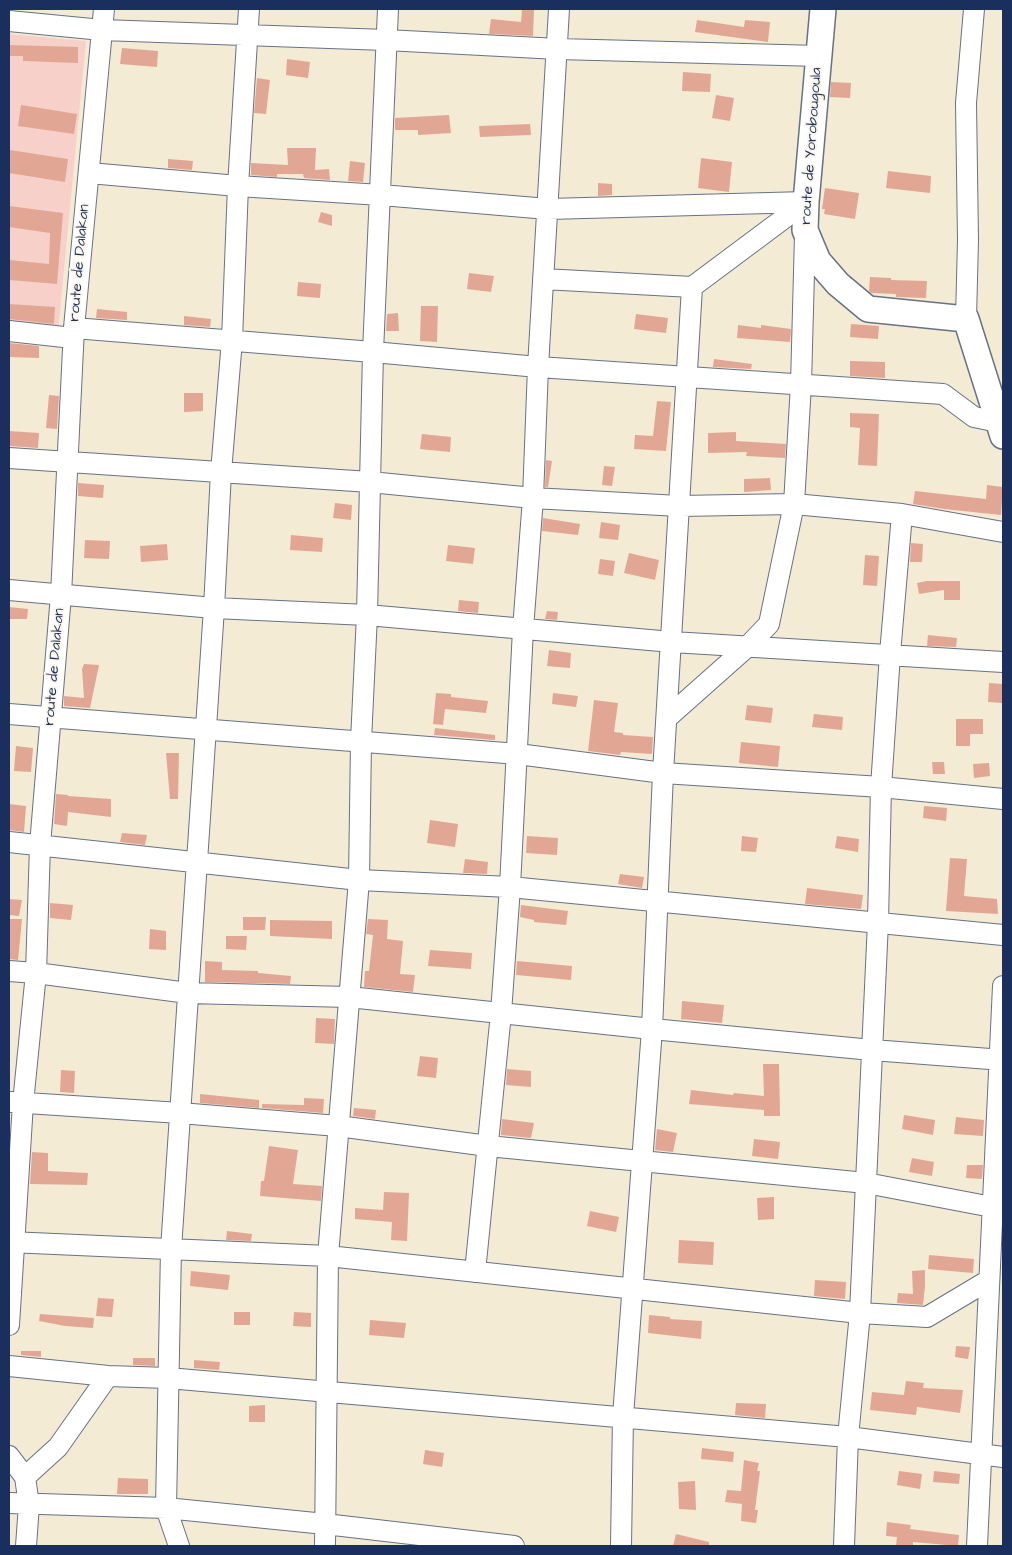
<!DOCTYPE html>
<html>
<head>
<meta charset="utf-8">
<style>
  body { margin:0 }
  #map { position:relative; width:1012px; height:1555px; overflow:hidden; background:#f4ebd4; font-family:"Architects Daughter",sans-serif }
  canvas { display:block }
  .frame { position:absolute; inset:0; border:10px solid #1b2f5e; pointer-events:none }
</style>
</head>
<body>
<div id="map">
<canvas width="1012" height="1555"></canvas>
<div class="frame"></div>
</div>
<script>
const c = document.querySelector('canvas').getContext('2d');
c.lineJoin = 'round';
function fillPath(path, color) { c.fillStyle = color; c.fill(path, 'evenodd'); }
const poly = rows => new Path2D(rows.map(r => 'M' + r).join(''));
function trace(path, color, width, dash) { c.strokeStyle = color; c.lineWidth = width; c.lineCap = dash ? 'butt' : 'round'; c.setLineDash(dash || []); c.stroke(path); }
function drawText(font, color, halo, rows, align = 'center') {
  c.font = font + ' "Architects Daughter",sans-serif'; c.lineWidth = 4; c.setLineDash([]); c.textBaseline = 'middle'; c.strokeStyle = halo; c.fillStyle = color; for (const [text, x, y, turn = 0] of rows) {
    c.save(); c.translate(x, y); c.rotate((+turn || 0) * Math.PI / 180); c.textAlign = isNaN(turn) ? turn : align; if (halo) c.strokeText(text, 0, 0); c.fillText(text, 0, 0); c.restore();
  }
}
fillPath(poly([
  [9,34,86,41,58,332,9,328]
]), '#f7d1c9');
fillPath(poly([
  [522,9,534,9,533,36,489,34,491,19,521,22],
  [697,20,744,27,745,20,770,22,768,42,695,32],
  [9,45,78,47,78,63,23,61,23,56,9,56],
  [122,48,158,51,157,67,120,64],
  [287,59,310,62,308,78,286,75],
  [683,72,711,74,710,92,682,91],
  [257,78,270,80,266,114,254,113],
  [831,82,851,83,850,98,830,97],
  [716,95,734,98,730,121,712,118],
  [21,105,77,114,74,134,18,126],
  [449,115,451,133,418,135,418,130,395,130,395,118],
  [530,124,531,135,480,137,479,126],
  [287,148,316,148,315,170,329,169,330,180,304,178,303,174,277,174,277,177,251,175,251,163,288,165],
  [10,150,68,159,65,182,9,173],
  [701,158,732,162,729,192,698,188],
  [168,159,193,161,192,170,168,168],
  [350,161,365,163,363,182,348,181],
  [888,171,931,176,930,193,886,188],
  [598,183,612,184,612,195,598,196],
  [825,188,859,193,855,219,824,214,825,209,822,209],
  [9,206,63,213,57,284,9,280,9,260,49,264,50,233,9,227],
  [321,212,332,215,332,226,318,222],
  [469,273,494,276,491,292,467,289],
  [870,277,891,278,891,280,927,281,926,298,896,297,896,294,871,293,869,291],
  [298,282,321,284,320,298,297,296],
  [9,304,55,307,54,324,9,319],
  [421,306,438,306,437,342,420,341],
  [97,309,127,312,127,320,96,318],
  [398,313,399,331,386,331,387,314],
  [636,314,668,318,666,333,634,329],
  [184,316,211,319,210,327,184,325],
  [851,324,879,326,878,339,850,337],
  [738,325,761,328,761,325,791,329,790,342,737,338],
  [9,343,39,346,39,358,9,357],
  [714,359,752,364,751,369,713,367],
  [850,361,885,362,885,378,850,376],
  [184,393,203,393,203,411,184,412],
  [49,395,59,396,57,429,46,428],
  [657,401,671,402,666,451,634,449,635,435,653,436],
  [850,413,879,414,877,466,858,465,860,428,850,427],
  [9,431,39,433,38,448,9,446],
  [736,432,736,441,786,444,785,458,746,456,747,452,708,453,708,433],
  [422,434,451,437,450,452,420,449],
  [546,460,552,461,548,487,545,487],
  [604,466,615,467,612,486,602,485],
  [770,478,771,490,744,492,744,479],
  [78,483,104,485,103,498,78,496],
  [987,485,1003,487,1001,515,944,509,913,504,915,491,986,499],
  [335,503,352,505,351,520,333,518],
  [543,518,580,524,578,535,542,531],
  [601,522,620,525,618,540,599,538],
  [291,535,323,538,322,552,290,550],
  [85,540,110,541,109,559,84,558],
  [911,543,923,544,922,562,910,562],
  [167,544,168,560,141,562,140,546],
  [448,545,475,548,473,564,446,561],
  [629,553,659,560,655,580,624,573],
  [865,555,879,556,877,586,863,585],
  [600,559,615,561,613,576,598,574],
  [927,581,960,581,960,600,944,600,944,590,919,594,917,583],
  [459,600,479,602,478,613,458,611],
  [9,607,28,609,27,619,9,619],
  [547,611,558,612,557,620,545,619],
  [928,635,957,638,956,647,927,646],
  [549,650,571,653,570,668,547,666],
  [84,664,99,665,90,708,64,706,64,696,84,698,82,669],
  [989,683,1003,684,1002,703,988,702],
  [436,693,451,694,451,697,488,701,486,713,445,709,443,725,433,724],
  [553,693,578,696,576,707,552,704],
  [594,700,618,703,614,732,623,733,623,735,653,737,652,754,621,752,620,755,588,751],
  [747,705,773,708,771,723,745,720],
  [814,714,843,717,842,730,812,727],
  [956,719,983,719,983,734,970,734,970,746,956,746],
  [435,728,495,735,495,740,434,735],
  [741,742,780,746,778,767,739,763],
  [16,746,33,748,31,772,14,771],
  [166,753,179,753,178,799,170,799],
  [932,762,944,762,945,774,933,774],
  [989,763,990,776,974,778,973,764],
  [56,794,68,795,68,796,111,799,111,817,68,812,67,826,54,824],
  [9,804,26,806,24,832,9,830],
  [924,806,947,808,946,821,923,818],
  [430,820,458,824,455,847,427,843],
  [122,833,147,835,145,845,120,842],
  [527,836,558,838,557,855,526,853],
  [742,836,758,838,756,852,741,851],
  [837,836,859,839,858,852,835,848],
  [950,858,967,859,964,896,997,899,998,914,946,911],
  [465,859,488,862,487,874,463,873],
  [620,874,644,877,642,888,618,884],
  [807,888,863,895,861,909,805,904],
  [9,899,22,900,19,916,9,915],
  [50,903,73,905,71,920,50,918],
  [521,905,568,911,566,925,534,922,534,920,520,917],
  [243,917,266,917,265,930,243,930],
  [10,919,22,919,18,960,9,959],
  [368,919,388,920,387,939,403,941,400,974,415,975,413,992,364,987,365,971,369,971,373,935,366,934],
  [270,920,332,921,332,939,270,936],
  [150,929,166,931,166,950,149,949],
  [226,936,247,936,246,950,226,949],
  [430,950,472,953,471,969,428,966],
  [205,961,222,962,222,970,258,971,258,973,291,976,290,984,205,982],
  [517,961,572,966,571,980,516,975],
  [682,1001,724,1005,722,1023,681,1019],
  [316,1018,335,1019,334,1044,315,1043],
  [420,1056,438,1058,436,1078,417,1076],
  [763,1064,779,1064,780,1116,764,1116,764,1110,689,1104,691,1090,733,1095,734,1093,764,1096],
  [507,1069,531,1071,531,1087,506,1085],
  [61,1070,75,1071,74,1093,60,1092],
  [200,1094,259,1100,259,1108,200,1103],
  [304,1098,324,1099,323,1113,262,1108,262,1104,304,1105],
  [354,1108,376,1110,375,1119,353,1116],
  [904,1115,935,1120,933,1135,902,1129],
  [956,1117,984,1120,983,1136,954,1134],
  [502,1119,534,1123,531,1138,501,1135],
  [657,1129,677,1133,673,1152,655,1150],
  [754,1139,780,1142,778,1159,752,1156],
  [269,1146,298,1150,293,1184,322,1186,321,1201,260,1196,261,1181,264,1181],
  [32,1152,48,1153,48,1171,88,1173,87,1185,30,1184],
  [912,1158,934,1162,932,1176,909,1172],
  [967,1165,983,1165,982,1179,966,1178],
  [384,1192,409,1193,407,1241,391,1240,392,1222,355,1219,355,1208,383,1210],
  [774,1197,774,1219,758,1220,757,1198],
  [590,1211,619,1217,616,1232,587,1226],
  [227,1231,252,1234,251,1241,226,1240],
  [679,1240,714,1242,713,1265,678,1263],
  [929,1255,974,1259,973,1273,928,1269],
  [925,1270,925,1286,923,1305,897,1303,898,1293,913,1294,912,1271],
  [191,1271,230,1275,228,1290,190,1286],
  [815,1280,846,1282,845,1299,814,1296],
  [98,1298,114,1299,112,1317,96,1316],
  [234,1312,250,1312,250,1325,234,1325],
  [294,1312,311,1313,311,1327,293,1326],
  [40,1314,94,1318,93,1328,65,1326,39,1321],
  [649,1315,670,1317,670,1319,702,1321,701,1339,648,1333],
  [370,1320,406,1323,404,1338,369,1335],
  [956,1346,970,1347,968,1359,955,1357],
  [21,1351,41,1351,41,1357,21,1355],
  [133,1358,155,1358,155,1366,133,1365],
  [194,1360,220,1362,219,1370,194,1368],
  [906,1381,924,1383,923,1388,963,1390,960,1413,917,1407,916,1415,870,1410,872,1392,904,1395],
  [736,1403,766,1404,765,1418,735,1415],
  [265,1405,265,1422,249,1422,249,1406],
  [702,1448,734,1452,733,1462,701,1459],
  [425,1450,444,1453,442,1467,423,1464],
  [744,1460,759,1463,757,1471,760,1471,755,1510,758,1510,756,1523,741,1521,742,1504,725,1502,727,1490,741,1491],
  [899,1471,922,1474,920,1489,897,1485],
  [934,1471,960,1474,959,1484,933,1482],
  [118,1478,148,1479,148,1494,117,1494],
  [695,1481,696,1510,679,1509,678,1482],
  [887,1522,911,1525,910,1529,959,1535,958,1546,913,1542,913,1546,896,1546,897,1537,886,1536],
  [676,1534,709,1542,709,1546,673,1546]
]), '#e2a794');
const minor = poly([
  [9,21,102,30,386,40,558,49,819,56],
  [89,173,238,186,381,195,548,209,806,202],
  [543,279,692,287,806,202],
  [966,319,968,240,966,103,974,9],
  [74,328,373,352,538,367,943,394,974,417,1003,423],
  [9,331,73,338],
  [9,458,370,482,533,498,679,506,794,504,902,514,1003,532],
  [9,590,214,608,367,615,672,642,1003,662],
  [9,714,518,754,663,773,881,787,1003,799],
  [667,718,747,647,769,624,794,504,801,384,805,235],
  [9,842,359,880,510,887,1003,935],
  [9,971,36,973,188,993,349,997,652,1029,872,1050,1003,1060],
  [11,1102,180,1113,338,1126,488,1146,866,1183,992,1207],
  [9,1242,328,1256,860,1313,927,1317,989,1280],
  [475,1272,501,1013,510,887,523,629,533,498,538,367,559,9],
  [9,1325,23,1103,36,973,40,845,61,595,74,328,104,9],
  [9,1366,108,1376,168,1378,848,1437,1003,1457],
  [9,1456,25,1477,29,1505,26,1546],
  [25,1477,58,1447,108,1376],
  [9,1503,166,1508,325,1524,514,1546],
  [179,1546,166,1508,171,1249,214,608,221,472,232,340,238,186,249,9],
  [325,1546,328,1256,359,880,361,741,367,615,373,352,388,9],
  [621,1546,623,1416,652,1029,663,773,692,287],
  [844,1546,848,1437,860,1313,878,922,881,787,890,654,902,514],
  [977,1546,1003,986]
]);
const major = poly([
  [823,9,806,202,805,230,818,261,838,284,868,309,966,319,1003,436]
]);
trace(minor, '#677187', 22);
trace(major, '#677187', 28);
trace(minor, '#fff', 20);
trace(major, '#fff', 25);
drawText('15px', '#1b2f5e', '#fbf7ec', [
  ["route de Yorobougoula",812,146,-86],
  ["route de Dalakan",80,263,-85],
  ["route de Dalakan",55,667,-85]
]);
</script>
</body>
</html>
